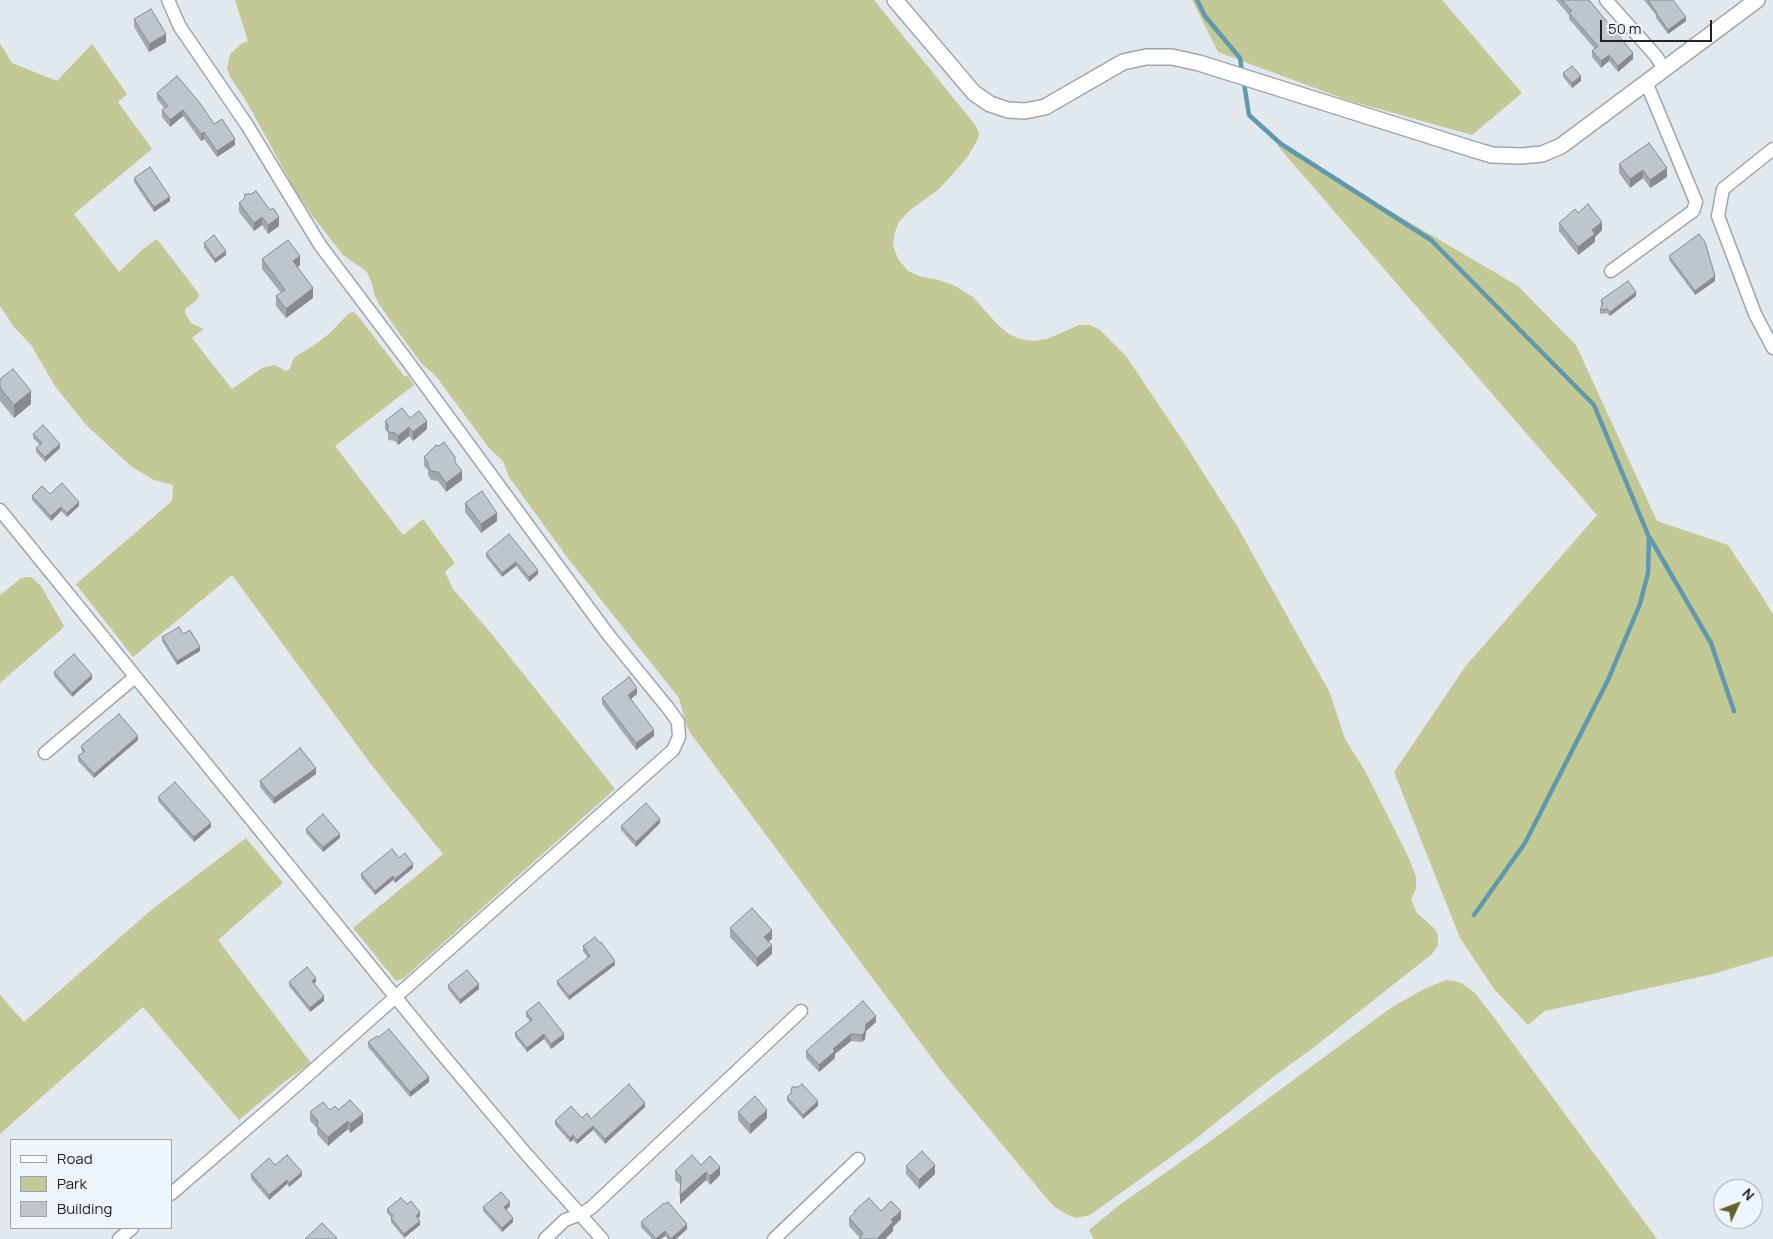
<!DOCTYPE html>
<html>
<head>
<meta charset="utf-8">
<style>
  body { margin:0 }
  #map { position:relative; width:1773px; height:1239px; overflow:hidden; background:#e1e9ef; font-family:Manrope,sans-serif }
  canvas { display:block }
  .legend { position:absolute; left:10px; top:1139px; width:162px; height:90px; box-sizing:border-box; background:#eef6fc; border:1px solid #9ca2a6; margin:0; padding:6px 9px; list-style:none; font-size:15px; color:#202325 }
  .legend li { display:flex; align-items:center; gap:10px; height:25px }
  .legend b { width:25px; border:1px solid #9ca2a6 }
  .north { position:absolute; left:1713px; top:1179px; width:50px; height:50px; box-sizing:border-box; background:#eef6fc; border:1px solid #9ca2a6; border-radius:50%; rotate:47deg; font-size:14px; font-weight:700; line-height:20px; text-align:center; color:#202325 }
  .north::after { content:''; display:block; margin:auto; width:18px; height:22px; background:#62612e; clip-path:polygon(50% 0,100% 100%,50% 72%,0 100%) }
  .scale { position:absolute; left:1600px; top:20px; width:112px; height:22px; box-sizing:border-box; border:2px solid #202325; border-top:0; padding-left:6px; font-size:15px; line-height:18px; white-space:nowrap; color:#202325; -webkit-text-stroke:4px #eef6fc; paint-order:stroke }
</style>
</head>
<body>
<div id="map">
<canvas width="1773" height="1239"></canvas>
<ul class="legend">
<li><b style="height:6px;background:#fff"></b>Road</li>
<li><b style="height:14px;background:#c2c995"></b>Park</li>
<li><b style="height:14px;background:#bec6cc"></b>Building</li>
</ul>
<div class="north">N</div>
<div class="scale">50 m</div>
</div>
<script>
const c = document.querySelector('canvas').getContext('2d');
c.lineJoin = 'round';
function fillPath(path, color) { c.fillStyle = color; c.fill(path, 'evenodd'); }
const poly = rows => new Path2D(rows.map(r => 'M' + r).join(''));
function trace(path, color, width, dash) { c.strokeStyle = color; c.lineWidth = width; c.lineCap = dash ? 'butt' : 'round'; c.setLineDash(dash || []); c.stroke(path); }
fillPath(poly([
  [235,0,874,0,976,126,979,133,978,139,968,156,952,175,939,189,909,211,899,222,895,232,893,245,898,259,908,271,919,276,939,280,955,286,973,297,998,325,1009,334,1020,339,1033,341,1047,339,1079,325,1090,325,1100,330,1126,356,1185,444,1237,526,1330,693,1345,739,1365,771,1407,854,1416,876,1416,889,1411,899,1417,913,1434,928,1438,935,1438,945,1432,954,1313,1048,1273,1077,1189,1144,1090,1215,1077,1218,1070,1216,1056,1208,1048,1200,943,1073,691,734,687,727,679,698,567,557,509,477,503,461,489,448,435,375,422,364,399,333,379,304,374,294,372,283,366,271,343,255,311,214,295,190,245,99,230,77,227,68,230,54,241,44,248,41],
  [1192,0,1442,0,1522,93,1472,135,1347,100,1218,52],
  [0,43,12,63,57,81,92,44,127,94,118,102,152,149,74,214,119,272,143,249,157,239,199,294,197,300,185,309,185,313,191,323,204,329,192,338,232,389,262,368,275,365,286,371,290,369,292,361,296,356,313,346,330,333,348,314,353,312,358,316,405,377,407,375,414,385,335,446,403,535,423,519,455,563,445,572,453,589,490,632,615,789,404,978,396,981,353,928,443,854,373,767,232,575,133,657,76,584,172,501,173,485,154,480,132,467,86,425,55,386,31,345,14,327,0,306],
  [1276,144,1518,286,1576,345,1657,521,1728,545,1762,596,1773,615,1773,956,1713,974,1545,1011,1528,1025,1494,989,1460,938,1394,772,1465,667,1597,515],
  [27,577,31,577,41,586,64,626,61,630,0,683,0,595,21,578],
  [246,838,283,883,218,940,311,1063,284,1082,239,1120,143,1007,0,1134,0,995,24,1022,150,911],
  [1446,980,1454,981,1461,983,1475,993,1495,1019,1657,1239,1094,1239,1089,1230,1118,1206,1212,1140,1392,1007,1424,989]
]), '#c2c995');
trace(poly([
  [1197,0,1205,16,1240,58,1249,115,1281,144,1431,240,1594,405,1649,537,1648,573,1640,604,1608,680,1525,843,1474,915],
  [1650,538,1711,643,1734,711]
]), '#6099ad', 4.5);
const minor = poly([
  [168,0,180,27,247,125,320,245,406,359,607,633,668,708,678,722,679,737,673,750,282,1098,171,1194],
  [1606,0,1656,56,1664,69],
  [1773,149,1723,189,1718,216,1755,314,1773,348],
  [1611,271,1693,211,1696,202,1646,82],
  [0,510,437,1048,527,1155,602,1239],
  [45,753,135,677],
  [119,1239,132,1228],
  [545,1239,565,1220,581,1214,591,1208,801,1011],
  [774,1239,858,1159]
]);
const tertiary = poly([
  [895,0,974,93,990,104,1008,110,1025,111,1045,107,1123,62,1146,57,1172,57,1199,63,1475,150,1492,155,1521,156,1542,154,1561,146,1757,0]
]);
trace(minor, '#9fa7ad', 15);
trace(tertiary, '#9fa7ad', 18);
trace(minor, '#fff', 12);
trace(tertiary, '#fff', 15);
fillPath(poly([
  [1556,0,1589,0,1633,59,1618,72,1609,61,1601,68,1592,57,1592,51,1595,49,1569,19,1569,15],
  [1644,0,1673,0,1686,21,1668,34,1656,18,1656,15],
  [134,19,166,42,149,52,134,27],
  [1563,73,1581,81,1572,88,1563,77],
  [157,93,214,124,235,145,217,157,204,139,201,141,183,116,170,127,162,117,162,110,165,109,157,99],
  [1619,164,1667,177,1650,188,1643,178,1630,188,1619,173],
  [134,178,170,201,154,212,134,182],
  [239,203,279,226,268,234,262,225,254,231,239,212],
  [1578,213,1602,230,1595,237,1595,242,1578,255,1559,231,1559,223],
  [204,243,226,255,215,263,204,248],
  [1669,256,1715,281,1695,295,1669,260],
  [262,259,300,265,298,267,313,298,286,318,276,306,276,296,281,293,262,269],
  [1636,296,1610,316,1607,313,1600,314,1600,310,1602,306,1601,305,1601,300],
  [0,379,31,404,14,418,0,401],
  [410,418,427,429,413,441,409,436,398,445,395,441,388,440,388,432,385,430,385,421],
  [33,434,60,448,45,462,36,452,36,448,40,445,33,438],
  [424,457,455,463,462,480,446,492,438,481,431,480,428,475,428,470,424,466],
  [50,494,79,506,67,517,61,511,51,521,32,500,32,496],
  [465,503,497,521,481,533,465,512],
  [509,534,538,574,529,582,516,566,502,577,486,557,486,553],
  [183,634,200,651,177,665,162,641,162,637],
  [54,672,92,679,72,697,54,676],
  [637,694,631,699,654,736,636,750,602,704,602,698],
  [138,740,94,778,78,761,78,756,83,752,81,750,81,746],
  [316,774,274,804,260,787,260,781],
  [158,797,211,827,194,842,158,801],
  [660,823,636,847,621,830,621,826],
  [306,829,340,838,323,852,306,833],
  [399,858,413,868,395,883,393,880,375,895,361,878,361,874],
  [730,928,772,939,768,941,772,954,757,967,730,937],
  [583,946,615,965,569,1000,557,985,557,981,588,958,583,951],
  [289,982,316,982,314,984,324,1001,310,1012,289,986],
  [448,985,479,989,460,1004,448,989],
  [526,1012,564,1039,551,1049,544,1039,527,1052,515,1037,515,1033,530,1021,526,1017],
  [876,1022,866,1031,865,1039,862,1042,851,1041,835,1054,835,1058,819,1072,806,1058,806,1051],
  [368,1042,429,1082,410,1097,368,1047],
  [787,1097,818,1106,803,1119,787,1101],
  [645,1107,605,1144,593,1130,577,1144,573,1140,570,1142,555,1125,555,1121,582,1118,591,1119],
  [338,1110,363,1123,350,1133,348,1129,328,1146,317,1134,317,1128,310,1121,310,1112],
  [738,1112,767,1118,750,1134,738,1120],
  [275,1165,302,1176,289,1187,287,1184,269,1200,251,1179,251,1174],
  [701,1165,720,1175,710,1185,706,1180,680,1204,681,1185,675,1180,675,1171],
  [906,1166,935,1174,919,1189,906,1174],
  [407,1204,420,1216,418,1218,420,1225,404,1238,391,1222,391,1217,387,1213,387,1209],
  [665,1204,687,1229,676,1239,668,1239,665,1236,661,1239,652,1239,641,1227,641,1222],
  [510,1206,506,1210,513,1222,502,1232,483,1211,483,1207],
  [854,1211,881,1211,901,1219,893,1227,893,1231,885,1239,859,1239,860,1238,849,1226,849,1218,854,1213]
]), '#a3aaaf');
fillPath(poly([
  [1686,17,1686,21,1668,34,1668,30],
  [166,34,166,42,149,52,149,44],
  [1633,53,1633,59,1618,72,1618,66],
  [1609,55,1609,61,1601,68,1601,61],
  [1581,76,1581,81,1572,88,1572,83],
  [183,110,183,116,170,127,170,120],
  [204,132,204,139,201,141,201,134],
  [235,139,235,145,217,157,217,151],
  [1667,168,1667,177,1650,188,1650,180],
  [1643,170,1643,178,1630,188,1630,179],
  [170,197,170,201,154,212,154,207],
  [262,217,262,225,254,231,254,223],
  [279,217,279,226,268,234,268,225],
  [1602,222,1602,230,1595,237,1595,242,1578,255,1578,247,1592,230],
  [226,251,226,255,215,263,215,259],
  [300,256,300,265,293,271,293,261],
  [1715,276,1715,281,1695,295,1695,291],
  [313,288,313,298,286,318,286,309],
  [1636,292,1636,296,1610,316,1610,312],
  [31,391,31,404,14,418,14,405],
  [427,421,427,429,413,441,413,432],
  [409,427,409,436,398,445,398,436],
  [60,444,60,448,45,462,45,457],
  [462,471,462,480,446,492,446,483],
  [79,502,79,506,67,517,67,513],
  [61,507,61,511,51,521,51,516],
  [497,513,497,521,481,533,481,524],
  [516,562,516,566,502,577,502,573],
  [538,570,538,574,529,582,529,577],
  [200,647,200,651,177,665,177,661],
  [92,675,92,679,72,697,72,693],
  [637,688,637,694,628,701,628,695],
  [654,730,654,736,636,750,636,743],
  [138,736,138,740,94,778,94,774],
  [316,768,316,774,274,804,274,798],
  [660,819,660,823,636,847,636,842],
  [211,823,211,827,194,842,194,837],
  [340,834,340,838,323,852,323,847],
  [413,864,413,868,395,883,395,879],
  [393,876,393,880,375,895,375,891],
  [772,930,772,939,764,945,764,937],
  [772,945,772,954,757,967,757,958],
  [615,961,615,965,569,1000,569,996],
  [316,978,316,982,312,985,312,981],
  [479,984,479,989,460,1004,460,1000],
  [324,996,324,1001,310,1012,310,1008],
  [876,1016,876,1022,866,1031,865,1039,862,1042,862,1035,866,1024],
  [544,1034,544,1039,527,1052,527,1048],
  [564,1034,564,1039,551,1049,551,1044],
  [851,1034,851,1041,835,1054,835,1058,819,1072,819,1065,833,1049],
  [429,1077,429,1082,410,1097,410,1092],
  [818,1101,818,1106,803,1119,803,1115],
  [645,1103,645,1107,605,1144,605,1139],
  [767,1110,767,1118,750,1134,750,1125],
  [363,1114,363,1123,350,1133,350,1124],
  [348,1121,348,1129,328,1146,328,1137],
  [593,1126,593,1130,577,1144,577,1140],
  [573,1135,573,1140,570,1142,570,1138],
  [935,1165,935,1174,919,1189,919,1180],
  [720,1167,720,1175,710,1185,710,1176],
  [302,1172,302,1176,289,1187,289,1183],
  [706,1172,706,1180,680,1204,680,1195],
  [287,1180,287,1184,269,1200,269,1195],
  [510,1202,510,1206,504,1212,504,1207],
  [901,1211,901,1219,893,1227,893,1231,885,1239,877,1239,891,1220],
  [420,1212,420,1216,416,1220,416,1216],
  [513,1218,513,1222,502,1232,502,1228],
  [420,1221,420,1225,404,1238,404,1234],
  [687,1224,687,1229,676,1239,671,1239],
  [665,1231,665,1236,661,1239,656,1239]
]), '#858b8f');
const building = poly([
  [1562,0,1589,0,1633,53,1618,66,1609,55,1601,61,1592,51,1598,46,1569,13,1572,11,1562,0],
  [1648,0,1673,0,1686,17,1668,30,1656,13,1657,13,1648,0],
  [151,9,166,34,149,44,134,19,151,9],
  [1572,66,1581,76,1572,83,1563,73,1572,66],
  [177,76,200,103,214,124,222,119,235,139,217,151,204,132,201,134,183,110,170,120,162,110,168,106,157,93,177,76],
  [1649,143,1667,168,1650,180,1643,170,1630,179,1619,164,1649,143],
  [150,167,170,197,154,207,134,178,150,167],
  [256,191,270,210,273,208,279,217,268,225,262,217,254,223,239,203,244,199,245,194,251,194,256,191],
  [1588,204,1602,222,1592,230,1595,234,1578,247,1559,223,1575,209,1578,213,1588,204],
  [1699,234,1705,242,1715,276,1695,291,1669,256,1699,234],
  [214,235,226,251,215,259,204,243,214,235],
  [288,240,300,256,293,261,313,288,286,309,276,296,285,290,262,259,288,240],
  [1628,281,1636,292,1610,312,1607,309,1600,310,1603,303,1601,300,1628,281],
  [13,369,31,391,14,405,0,388,0,379,13,369],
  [402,408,410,418,419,411,427,421,413,432,409,427,398,436,395,433,388,432,388,425,385,421,402,408],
  [43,425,60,444,45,457,36,448,42,443,33,434,43,425],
  [444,442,455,457,455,462,462,471,446,483,438,472,431,471,428,467,428,462,424,457,436,445,439,446,444,442],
  [62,483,79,502,67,513,61,507,51,516,32,496,42,486,50,494,62,483],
  [482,491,497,513,481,524,465,503,482,491],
  [509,534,538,570,529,577,516,562,502,573,486,553,509,534],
  [179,627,183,634,190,630,200,647,177,661,162,637,179,627],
  [74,654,92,675,72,693,54,672,74,654],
  [629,677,637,688,628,695,654,730,636,743,602,698,629,677],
  [119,714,138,736,94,774,78,756,85,751,81,746,119,714],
  [300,748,316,768,274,798,260,781,300,748],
  [175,782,211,823,194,837,158,797,175,782],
  [646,803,660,819,636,842,621,826,646,803],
  [323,814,340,834,323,847,306,829,323,814],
  [392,849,399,858,405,853,413,864,395,879,393,876,375,891,361,874,392,849],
  [752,908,772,930,764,937,772,945,757,958,730,928,752,908],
  [595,937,600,943,601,942,615,961,569,996,557,981,590,956,583,946,595,937],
  [307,967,316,978,312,981,324,996,310,1008,289,982,307,967],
  [467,970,479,984,460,1000,448,985,467,970],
  [863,1001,876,1016,866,1024,865,1032,862,1035,851,1034,833,1049,835,1051,819,1065,806,1051,863,1001],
  [539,1002,564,1034,551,1044,544,1034,527,1048,515,1033,532,1020,526,1012,539,1002],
  [389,1029,429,1077,410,1092,368,1042,377,1036,379,1037,389,1029],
  [629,1084,645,1103,605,1139,593,1126,577,1140,573,1135,570,1138,555,1121,571,1106,582,1118,587,1113,591,1119,629,1084],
  [802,1084,818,1101,803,1115,787,1097,791,1093,792,1087,798,1087,802,1084],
  [755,1096,767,1110,750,1125,738,1112,755,1096],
  [350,1100,363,1114,350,1124,348,1121,328,1137,317,1126,318,1121,310,1112,323,1102,330,1110,335,1106,338,1110,350,1100],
  [922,1151,935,1165,919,1180,906,1166,922,1151],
  [287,1155,302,1172,289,1183,287,1180,269,1195,251,1174,269,1158,275,1165,287,1155],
  [692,1155,701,1165,710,1156,720,1167,710,1176,706,1172,680,1195,681,1177,675,1171,692,1155],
  [501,1192,510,1202,504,1207,513,1218,502,1228,483,1207,501,1192],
  [401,1198,407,1204,411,1201,420,1212,416,1216,420,1221,404,1234,391,1218,393,1216,387,1209,401,1198],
  [869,1198,881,1211,891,1201,901,1211,891,1220,893,1222,877,1239,859,1239,863,1233,849,1218,855,1212,854,1211,869,1198],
  [668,1202,687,1224,671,1239,665,1231,656,1239,641,1222,664,1203,665,1204,668,1202],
  [322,1223,337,1238,336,1239,305,1239,322,1223]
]);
fillPath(building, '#bec6cc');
trace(building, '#858b8f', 1);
</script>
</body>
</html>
